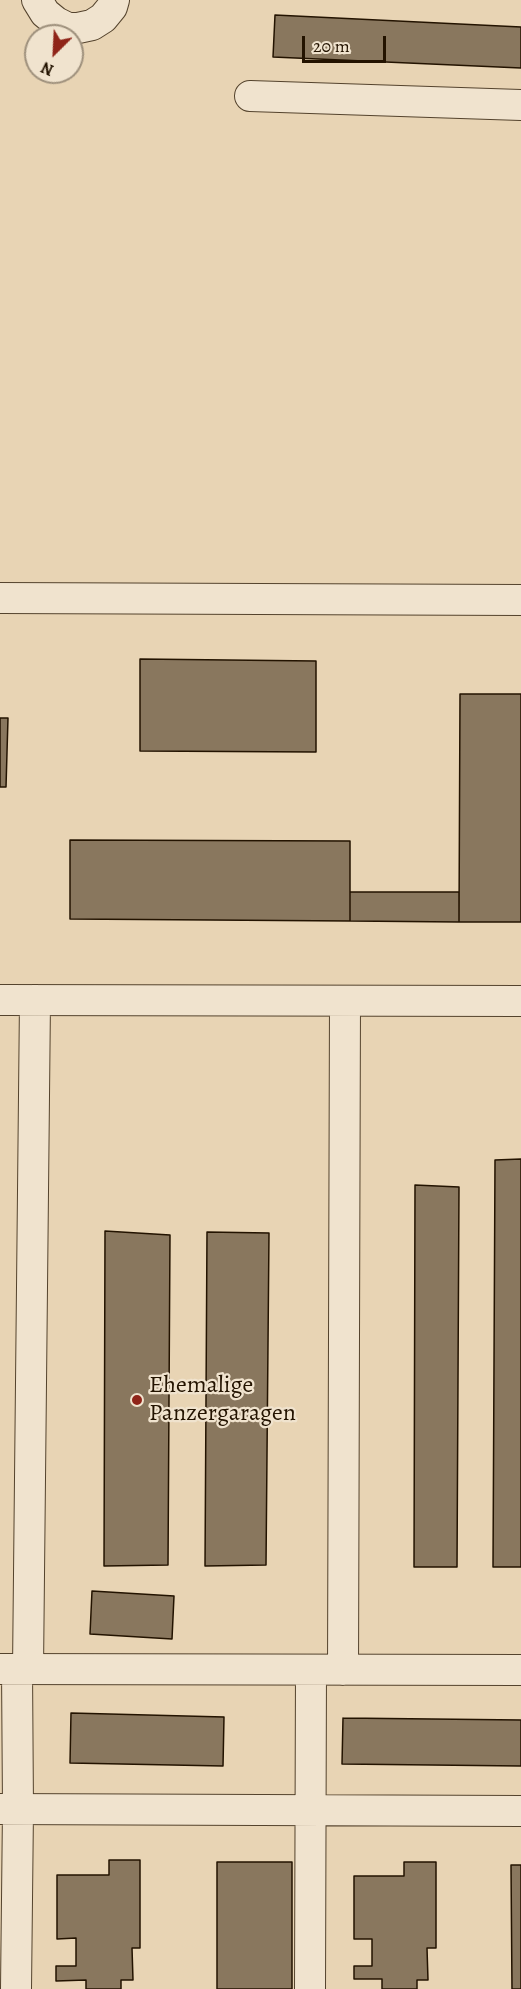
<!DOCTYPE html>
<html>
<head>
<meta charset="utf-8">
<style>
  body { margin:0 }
  #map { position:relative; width:521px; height:1989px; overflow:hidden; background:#e8d4b4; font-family:Alegreya,serif }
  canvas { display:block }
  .north { position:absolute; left:24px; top:24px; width:60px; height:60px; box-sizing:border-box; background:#f0e3ce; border:2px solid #9e907c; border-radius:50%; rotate:204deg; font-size:16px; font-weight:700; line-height:24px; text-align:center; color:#231300 }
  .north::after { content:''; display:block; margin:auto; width:21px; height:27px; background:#8f2418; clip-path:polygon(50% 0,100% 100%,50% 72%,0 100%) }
  .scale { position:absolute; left:302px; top:36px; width:84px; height:27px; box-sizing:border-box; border:3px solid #231300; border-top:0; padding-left:8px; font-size:18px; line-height:21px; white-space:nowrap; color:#231300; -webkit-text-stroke:4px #f0e3ce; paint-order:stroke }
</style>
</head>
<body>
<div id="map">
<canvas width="521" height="1989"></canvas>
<div class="north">N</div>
<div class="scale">20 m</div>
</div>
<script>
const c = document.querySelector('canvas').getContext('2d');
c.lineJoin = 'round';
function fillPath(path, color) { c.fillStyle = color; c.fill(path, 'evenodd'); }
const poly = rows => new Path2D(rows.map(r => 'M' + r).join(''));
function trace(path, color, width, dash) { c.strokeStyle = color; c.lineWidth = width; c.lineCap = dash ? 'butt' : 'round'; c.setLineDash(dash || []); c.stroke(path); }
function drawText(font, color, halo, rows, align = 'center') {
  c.font = font + ' Alegreya,serif'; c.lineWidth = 4.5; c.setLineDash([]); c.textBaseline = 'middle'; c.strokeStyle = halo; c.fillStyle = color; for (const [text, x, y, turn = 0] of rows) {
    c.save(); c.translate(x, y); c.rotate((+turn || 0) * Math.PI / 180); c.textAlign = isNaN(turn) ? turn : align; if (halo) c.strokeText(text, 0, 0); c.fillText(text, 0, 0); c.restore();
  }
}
const building = poly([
  [275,15,521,27,521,68,273,57,275,15],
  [140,659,316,661,316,752,140,751,140,659],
  [460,694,521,694,521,922,459,922,460,694],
  [0,718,8,718,6,787,0,787,0,718],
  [70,840,350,841,350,921,70,919,70,840],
  [350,892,459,892,459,922,350,921,350,892],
  [521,1159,521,1567,493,1567,495,1160,521,1159],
  [415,1185,459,1187,457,1567,414,1567,415,1185],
  [105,1231,170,1235,168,1565,104,1566,105,1231],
  [207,1232,269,1233,266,1565,205,1566,207,1232],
  [92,1591,174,1596,172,1639,90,1634,92,1591],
  [71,1713,224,1717,223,1766,70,1763,71,1713],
  [343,1718,521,1720,521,1766,342,1764,343,1718],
  [109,1860,140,1860,140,1948,132,1948,133,1980,121,1980,121,1989,86,1989,86,1980,56,1981,56,1966,76,1966,76,1938,57,1939,57,1875,109,1875,109,1860],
  [217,1862,292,1862,292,1989,217,1989,217,1862],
  [404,1862,436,1862,436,1948,427,1948,428,1980,417,1980,417,1989,382,1989,382,1979,354,1979,354,1966,372,1966,372,1939,354,1939,354,1876,404,1876,404,1862],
  [511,1865,521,1865,521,1989,512,1989,511,1865]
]);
fillPath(building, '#89775e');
trace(building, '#231300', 1.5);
const minor = poly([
  [37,0,45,13,56,22,68,28,78,28,92,25,103,18,112,7,114,0],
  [250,96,521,105],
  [0,598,521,600],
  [0,1000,521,1001],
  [0,1669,521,1670],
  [28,1669,35,1000],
  [343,1670,345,1001],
  [0,1809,521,1811],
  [16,1989,18,1809,17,1669],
  [310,1989,311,1670]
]);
trace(minor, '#54432d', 32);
trace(minor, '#f0e3ce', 30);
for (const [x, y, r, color] of [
  [137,1400,6,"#8f2418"]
]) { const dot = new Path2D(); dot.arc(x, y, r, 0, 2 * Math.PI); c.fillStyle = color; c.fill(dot); trace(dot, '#f0e3ce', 2); }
drawText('24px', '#231300', '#f0e3ce', [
  ["Ehemalige",149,1386],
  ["Panzergaragen",149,1414]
], 'left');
</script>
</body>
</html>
